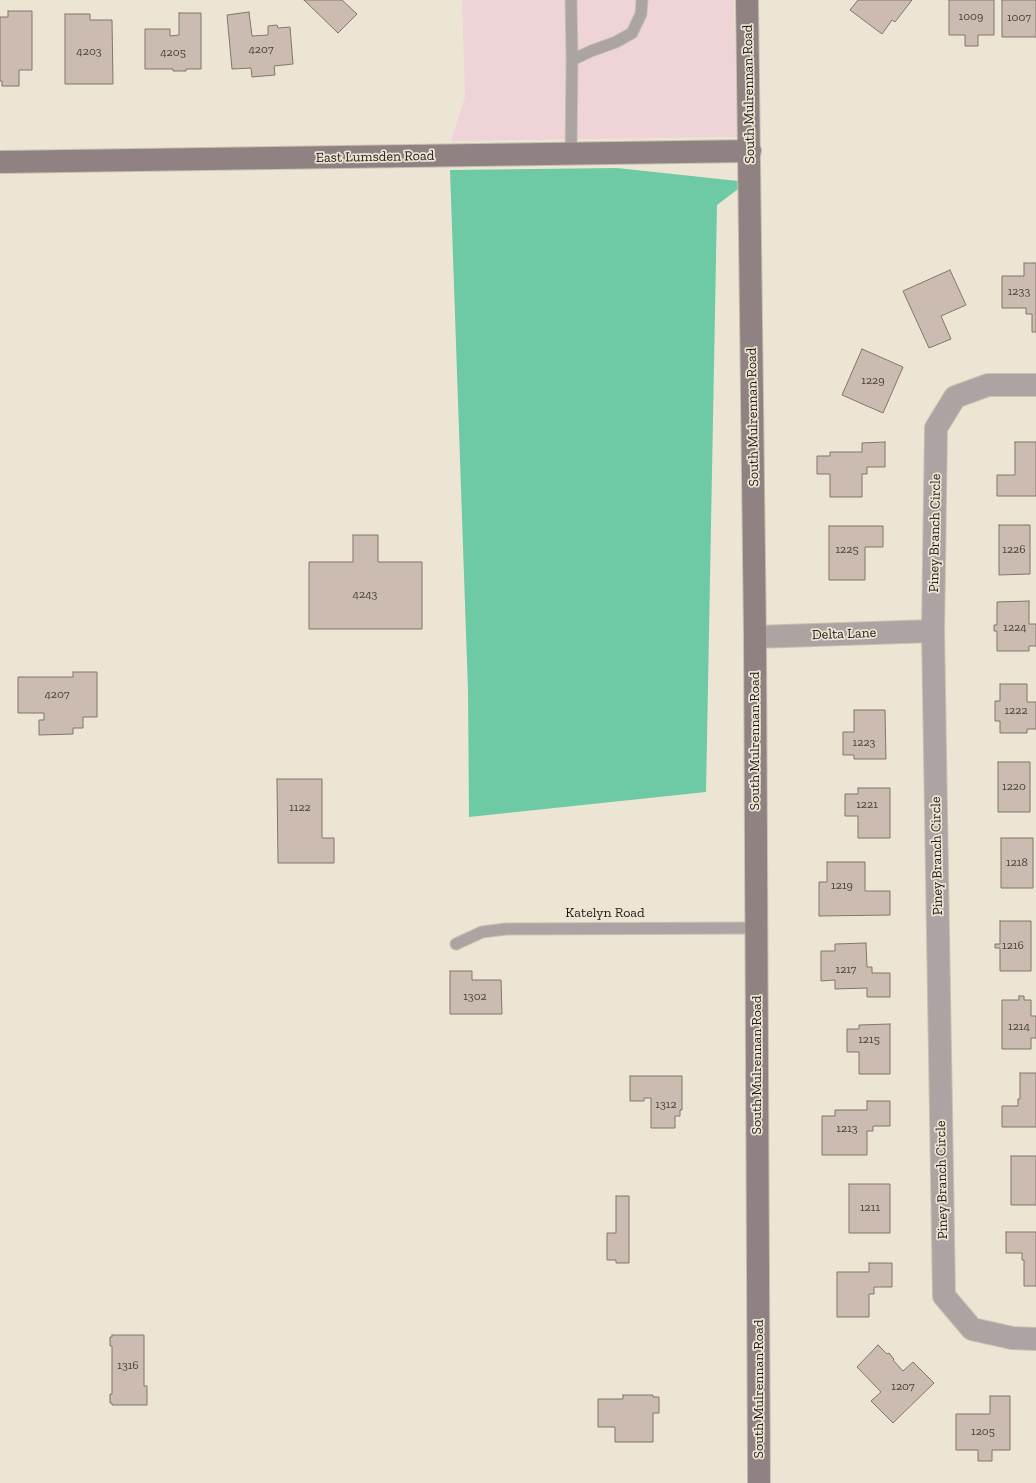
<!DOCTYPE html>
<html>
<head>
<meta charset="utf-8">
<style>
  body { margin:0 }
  canvas { display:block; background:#ece5d3 }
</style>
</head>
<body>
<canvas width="1036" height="1483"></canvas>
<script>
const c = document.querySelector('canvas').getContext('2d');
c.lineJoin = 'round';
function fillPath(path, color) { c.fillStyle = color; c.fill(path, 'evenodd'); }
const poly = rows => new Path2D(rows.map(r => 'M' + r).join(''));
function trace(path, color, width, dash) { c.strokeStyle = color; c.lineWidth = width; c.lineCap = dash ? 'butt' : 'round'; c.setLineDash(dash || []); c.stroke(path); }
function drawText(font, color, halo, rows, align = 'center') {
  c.font = font + ' "Zilla Slab",serif'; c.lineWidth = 3.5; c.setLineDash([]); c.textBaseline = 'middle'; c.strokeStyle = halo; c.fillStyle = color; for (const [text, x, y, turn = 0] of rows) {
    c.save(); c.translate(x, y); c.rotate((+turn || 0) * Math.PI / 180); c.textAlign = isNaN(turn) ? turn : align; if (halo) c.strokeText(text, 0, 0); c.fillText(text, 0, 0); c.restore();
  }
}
fillPath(poly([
  [462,0,734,0,737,137,451,141,465,97]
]), '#efd4d7');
fillPath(poly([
  [617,168,738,181,738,189,717,205,706,792,469,817,468,691,450,170]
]), '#6ecaa4');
const building = poly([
  [304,0,342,0,357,14,338,33,304,0],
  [858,0,912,0,895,22,892,20,882,34,850,10,858,0],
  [949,0,994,0,994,35,978,35,978,46,965,46,965,35,949,35,949,0],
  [1002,0,1036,0,1036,37,1002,37,1002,0],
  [8,11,32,11,32,70,19,70,19,86,2,86,2,81,0,81,0,17,8,17,8,11],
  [249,12,252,36,268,35,268,26,277,25,278,28,290,27,293,64,274,66,275,75,252,77,251,68,232,69,227,15,249,12],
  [179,13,201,13,201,69,186,69,186,71,173,71,173,69,145,69,145,29,170,29,170,36,179,35,179,13],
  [65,14,90,14,90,20,112,20,113,84,65,84,65,14],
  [1024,263,1036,263,1036,332,1032,332,1032,314,1026,314,1026,308,1002,308,1002,276,1024,276,1024,263],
  [950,270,966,305,941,316,951,339,929,348,903,291,950,270],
  [862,349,903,367,883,413,842,395,862,349],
  [885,442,885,467,867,467,867,474,862,474,862,497,830,497,830,474,817,474,817,456,830,456,830,452,862,452,862,443,885,442],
  [1015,442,1036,442,1036,496,997,496,997,475,1015,475,1015,442],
  [999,525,1030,525,1030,574,999,575,999,525],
  [829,526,883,526,883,547,865,547,865,580,829,580,829,526],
  [353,535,378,535,378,562,422,562,422,629,309,629,309,562,353,562,353,535],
  [1029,601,1029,624,1036,624,1036,646,1029,646,1029,651,997,651,997,631,994,631,994,625,997,625,997,602,1029,601],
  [73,672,97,672,97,717,83,717,83,728,73,728,73,734,39,735,39,720,44,720,44,713,18,713,18,677,73,677,73,672],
  [1000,684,1027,684,1027,702,1036,702,1036,729,1027,729,1027,733,1000,733,1000,721,995,721,995,701,1000,701,1000,684],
  [854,710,885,710,886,759,854,759,854,755,843,755,843,732,854,732,854,710],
  [998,762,1030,762,1030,812,998,812,998,762],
  [277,779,322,779,322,838,334,838,334,863,278,863,277,779],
  [858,788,890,788,890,838,858,838,858,816,845,816,845,794,858,794,858,788],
  [1001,838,1033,838,1033,888,1001,888,1001,838],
  [827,862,865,862,865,891,890,891,890,915,819,916,819,882,827,882,827,862],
  [1000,921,1031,921,1031,971,1000,971,1000,948,995,948,995,944,1000,944,1000,921],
  [866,943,867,967,872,967,872,973,890,973,890,997,867,997,867,988,835,989,835,980,821,981,821,951,835,951,835,944,866,943],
  [450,971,472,971,472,980,501,980,502,1014,450,1014,450,971],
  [1019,996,1024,996,1024,1000,1031,1000,1031,1016,1036,1016,1036,1038,1031,1038,1031,1049,1002,1049,1002,1000,1019,1000,1019,996],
  [890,1024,890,1074,859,1074,859,1052,847,1052,847,1029,859,1029,859,1025,890,1024],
  [1020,1073,1036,1073,1036,1127,1002,1127,1002,1106,1018,1106,1018,1099,1020,1099,1020,1073],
  [630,1076,682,1076,682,1110,680,1110,680,1116,675,1116,675,1128,651,1128,651,1098,644,1098,644,1101,630,1101,630,1076],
  [867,1101,890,1101,890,1126,873,1126,873,1131,867,1131,867,1155,822,1155,822,1116,835,1116,835,1110,867,1110,867,1101],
  [1011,1156,1036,1156,1036,1205,1011,1205,1011,1156],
  [849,1184,890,1184,890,1233,849,1233,849,1184],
  [616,1196,629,1196,629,1263,616,1263,616,1260,607,1260,607,1233,616,1233,616,1196],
  [1006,1232,1036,1232,1036,1286,1024,1286,1024,1260,1022,1260,1022,1253,1006,1253,1006,1232],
  [869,1263,892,1263,892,1287,874,1287,874,1294,869,1294,869,1317,837,1317,837,1272,869,1272,869,1263],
  [112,1335,144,1335,144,1386,147,1386,147,1405,112,1405,112,1403,110,1403,110,1394,112,1394,112,1346,110,1346,110,1337,112,1337,112,1335],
  [878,1345,887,1354,889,1353,894,1359,893,1360,903,1371,913,1362,934,1383,893,1423,871,1401,881,1392,857,1367,878,1345],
  [623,1395,653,1395,653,1397,659,1397,659,1413,653,1413,653,1442,615,1442,615,1427,598,1427,598,1399,623,1399,623,1395],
  [990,1396,1010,1396,1010,1450,992,1450,992,1461,978,1461,978,1450,956,1450,956,1414,990,1414,990,1396]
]);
fillPath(building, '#cbbbb0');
trace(building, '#84756b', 1);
const lane = poly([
  [571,0,572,60],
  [571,154,572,60,591,51,616,42,632,33,641,14,642,0],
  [456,944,482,932,506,929,756,928]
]);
const street = poly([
  [1036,385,988,385,955,397,936,428,933,631,944,1296,972,1329,1012,1338,1036,1339],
  [755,637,933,631]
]);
const secondary = poly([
  [747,0,755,637,759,1483],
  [0,162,750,151]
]);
trace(lane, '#c7c1b1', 13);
trace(street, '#c7c1b1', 24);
trace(secondary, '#c7c1b1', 24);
trace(lane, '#aca3a3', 11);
trace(street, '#aca3a3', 22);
trace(secondary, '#908283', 22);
drawText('12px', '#4a443c', null, [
  ["1009",971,17],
  ["1007",1019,18],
  ["4207",261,50],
  ["4203",89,52],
  ["4205",173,53],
  ["1233",1019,292],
  ["1229",873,381],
  ["1225",847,550],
  ["1226",1014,550],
  ["4243",365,595],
  ["1224",1015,628],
  ["4207",57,695],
  ["1222",1016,711],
  ["1223",864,743],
  ["1220",1014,787],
  ["1221",867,805],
  ["1122",300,808],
  ["1218",1017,863],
  ["1219",842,886],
  ["1216",1013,946],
  ["1217",846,970],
  ["1302",475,997],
  ["1214",1019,1027],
  ["1215",869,1040],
  ["1312",666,1105],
  ["1213",847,1129],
  ["1211",870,1208],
  ["1316",128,1366],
  ["1207",903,1387],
  ["1205",983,1432]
]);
drawText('14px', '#1f1c16', '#ece5d3', [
  ["South Mulrennan Road",749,94,-91],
  ["East Lumsden Road",375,157,-1],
  ["South Mulrennan Road",753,417,-91],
  ["Piney Branch Circle",935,533,-89],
  ["Delta Lane",844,634,-2],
  ["South Mulrennan Road",755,741,-90],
  ["Piney Branch Circle",937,856,-91],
  ["Katelyn Road",605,913],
  ["South Mulrennan Road",757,1065,-90],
  ["Piney Branch Circle",942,1180,-91],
  ["South Mulrennan Road",759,1389,-90]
]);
</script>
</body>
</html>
